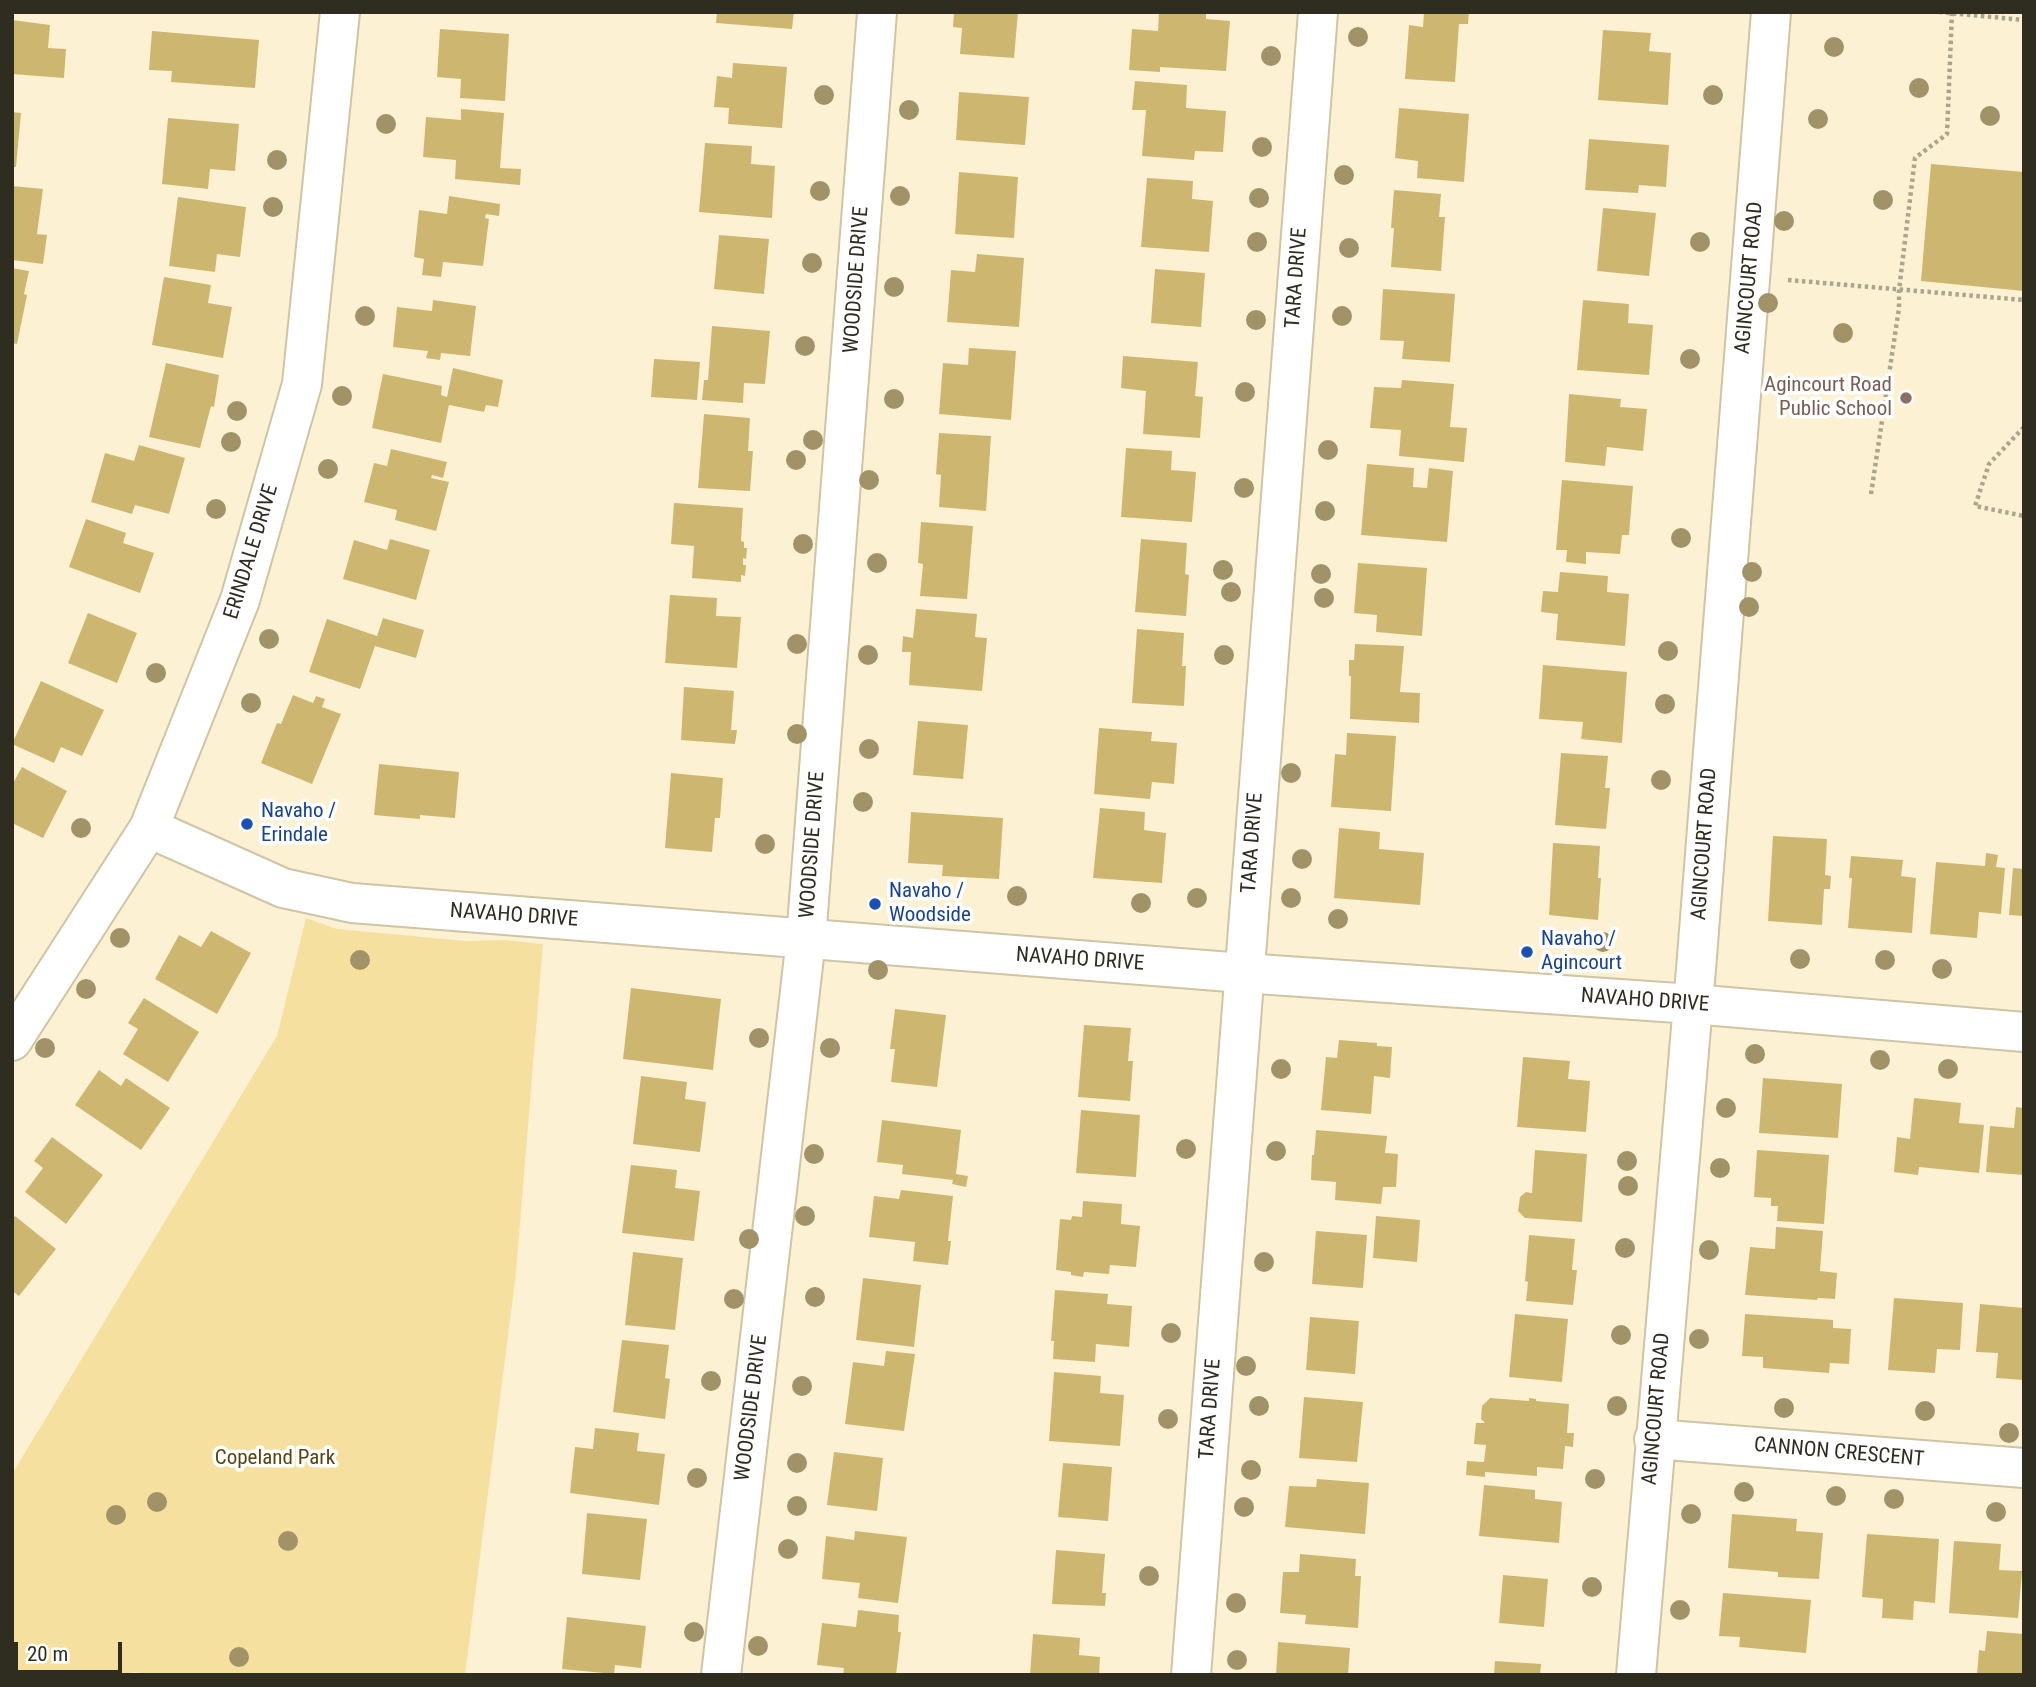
<!DOCTYPE html>
<html>
<head>
<meta charset="utf-8">
<style>
  body { margin:0 }
  #map { position:relative; width:2036px; height:1687px; overflow:hidden; background:#fcf2d3; font-family:"Roboto Condensed",sans-serif }
  canvas { display:block }
  .frame { position:absolute; inset:0; border:14px solid #2f2c20; pointer-events:none }
  .scale { position:absolute; left:14px; top:1642px; width:108px; height:32px; box-sizing:border-box; border:4px solid #2f2c20; border-top:0; padding-left:9px; font-size:21px; line-height:24px; white-space:nowrap; color:#2f2c20; -webkit-text-stroke:5px #fff; paint-order:stroke }
</style>
</head>
<body>
<div id="map">
<canvas width="2036" height="1687"></canvas>
<div class="frame"></div>
<div class="scale">20 m</div>
</div>
<script>
const c = document.querySelector('canvas').getContext('2d');
c.lineJoin = 'round';
function fillPath(path, color) { c.fillStyle = color; c.fill(path, 'evenodd'); }
const poly = rows => new Path2D(rows.map(r => 'M' + r).join(''));
function trace(path, color, width, dash) { c.strokeStyle = color; c.lineWidth = width; c.lineCap = dash ? 'butt' : 'round'; c.setLineDash(dash || []); c.stroke(path); }
function drawText(font, color, halo, rows, align = 'center') {
  c.font = font + ' "Roboto Condensed",sans-serif'; c.lineWidth = 7; c.setLineDash([]); c.textBaseline = 'middle'; c.strokeStyle = halo; c.fillStyle = color; for (const [text, x, y, turn = 0] of rows) {
    c.save(); c.translate(x, y); c.rotate((+turn || 0) * Math.PI / 180); c.textAlign = isNaN(turn) ? turn : align; if (halo) c.strokeText(text, 0, 0); c.fillText(text, 0, 0); c.restore();
  }
}
fillPath(poly([
  [306,918,337,929,466,941,505,940,543,944,516,1273,465,1675,152,1675,134,1672,125,1675,12,1675,12,1474,277,1036]
]), '#f5e0a0');
fillPath(poly([
  [717,12,794,12,792,29,716,23],
  [954,12,1018,12,1014,58,960,54,962,28,953,27],
  [1159,12,1206,12,1206,19,1230,21,1226,71,1160,67,1160,72,1129,70,1132,29,1158,31],
  [1424,12,1469,12,1468,24,1459,24,1455,82,1405,79,1409,25,1423,27],
  [12,20,50,25,48,48,66,49,64,78,12,74],
  [440,29,509,34,505,101,460,98,461,79,437,77],
  [1603,30,1651,33,1649,51,1671,53,1668,105,1598,100],
  [152,31,259,40,255,88,171,82,172,71,149,70],
  [733,63,787,67,782,128,728,124,729,108,714,107,717,76,732,78],
  [1135,81,1187,85,1186,108,1226,111,1223,152,1195,151,1194,160,1142,156,1146,110,1132,110],
  [959,92,1029,97,1025,145,956,140],
  [1399,108,1469,114,1464,182,1417,178,1418,161,1395,158],
  [461,109,504,113,500,168,521,169,520,185,455,179,456,160,423,157,426,117,461,120],
  [12,112,21,113,16,167,12,167],
  [168,118,239,124,235,171,210,169,208,189,162,184],
  [1589,139,1669,145,1666,187,1639,185,1638,193,1585,190],
  [705,143,752,146,751,164,775,166,772,218,699,212],
  [1931,164,2024,172,2024,291,1921,281],
  [959,172,1018,177,1014,238,955,234],
  [1147,178,1193,181,1192,199,1213,201,1209,252,1141,247],
  [12,186,43,189,37,234,47,235,43,264,12,260],
  [1394,190,1441,194,1439,217,1445,217,1441,271,1391,267,1394,228,1391,228],
  [449,196,500,204,499,216,486,214,485,218,489,219,483,266,443,262,441,277,422,275,424,259,414,257,419,210,447,214],
  [178,197,246,207,240,257,217,254,215,272,169,266],
  [1603,208,1656,213,1649,276,1597,271],
  [719,235,769,239,764,294,714,289],
  [977,254,1024,258,1019,327,947,322,951,270,975,272],
  [12,268,29,271,24,294,27,295,17,344,12,343],
  [1155,269,1205,273,1201,327,1151,323],
  [164,277,211,285,208,303,232,307,223,358,152,345],
  [1383,289,1455,294,1450,362,1402,359,1404,341,1380,340],
  [433,300,476,306,470,356,441,353,440,360,426,358,428,351,393,347,397,307,432,311],
  [1583,300,1629,304,1628,323,1653,325,1649,375,1577,370],
  [712,326,770,331,765,384,744,383,743,403,702,400,704,380,708,380],
  [969,348,1016,351,1011,420,939,414,943,363,968,365],
  [1123,356,1198,362,1195,396,1203,397,1200,438,1143,434,1146,391,1121,388],
  [654,359,700,362,697,400,651,397],
  [166,363,219,375,214,407,211,406,200,448,149,437],
  [453,368,503,380,498,407,486,405,484,412,449,405,441,443,372,428,383,374,442,386,441,395,447,397],
  [1402,380,1454,384,1450,427,1467,428,1464,462,1399,456,1401,430,1370,428,1374,387,1401,388],
  [1569,394,1621,399,1620,407,1647,409,1643,451,1607,447,1605,466,1565,462],
  [704,414,750,418,748,451,753,451,750,491,698,488],
  [939,433,991,436,986,511,939,507,941,475,936,474],
  [139,445,185,458,169,514,135,505,132,514,91,502,105,453,134,461],
  [1126,448,1172,451,1171,470,1196,472,1192,522,1121,517],
  [391,449,447,462,443,478,432,475,431,478,449,482,436,531,395,520,397,510,364,502,374,463,387,466],
  [1367,464,1414,468,1413,487,1427,488,1429,468,1453,471,1447,542,1361,535],
  [1562,480,1633,486,1629,535,1622,535,1620,554,1586,552,1586,564,1566,562,1567,550,1556,550],
  [674,503,743,508,741,541,744,542,744,548,747,548,746,559,743,558,743,565,746,565,745,576,741,575,741,582,692,578,694,546,671,544],
  [86,519,126,533,123,543,154,553,140,593,69,567],
  [921,522,973,526,967,599,920,596,923,564,918,563],
  [390,539,430,550,416,600,343,579,354,540,387,550],
  [1141,539,1187,543,1185,574,1189,575,1186,616,1135,612],
  [1358,563,1427,568,1422,636,1376,632,1377,615,1354,613],
  [1560,572,1608,576,1607,592,1629,594,1625,646,1556,640,1558,614,1541,612,1543,591,1558,592],
  [670,595,717,598,716,616,741,617,737,668,665,663],
  [916,609,977,614,975,637,987,638,982,691,909,685,911,652,902,652,903,636,913,638],
  [88,613,137,633,117,683,68,663],
  [383,618,424,630,416,658,375,646,360,689,309,672,327,619,377,636],
  [1137,629,1184,633,1182,666,1186,666,1184,706,1132,703],
  [1355,644,1404,646,1400,692,1420,693,1419,723,1350,719,1351,676,1349,676,1349,660,1354,660],
  [1543,665,1627,672,1622,743,1581,739,1583,722,1539,719],
  [41,681,104,710,82,756,61,747,54,763,12,744],
  [684,687,734,691,731,730,737,730,735,744,681,740],
  [293,695,313,703,316,696,325,699,322,707,341,714,312,784,261,763,277,723,281,724],
  [918,721,968,725,963,779,913,775],
  [1099,728,1152,732,1151,741,1177,743,1174,784,1152,782,1150,799,1094,794],
  [1347,733,1396,736,1391,811,1331,807,1335,754,1346,755],
  [1561,753,1608,756,1605,788,1610,788,1606,829,1555,825],
  [379,764,459,772,455,818,420,815,420,819,374,815],
  [22,767,67,791,43,838,12,823,12,785],
  [671,773,723,778,720,818,715,818,712,852,665,848],
  [1100,808,1145,812,1144,830,1166,833,1162,883,1093,878],
  [911,812,1003,818,999,879,942,876,943,865,908,863],
  [1339,828,1380,832,1379,849,1424,853,1420,905,1334,898],
  [1773,836,1827,839,1825,875,1831,876,1830,889,1824,889,1822,925,1768,921],
  [1553,843,1600,846,1598,878,1601,878,1598,920,1549,915],
  [1986,853,1998,855,1996,867,2005,868,2001,914,1979,912,1977,938,1930,934,1936,862,1985,866],
  [1851,856,1903,860,1901,876,1916,878,1912,933,1848,928,1852,878,1849,878],
  [2013,868,2024,869,2024,916,2009,915],
  [211,931,251,953,217,1014,155,979,179,935,201,947],
  [631,988,721,999,713,1070,623,1059],
  [144,998,199,1032,168,1082,123,1054,138,1029,128,1023],
  [895,1009,946,1015,937,1087,891,1082,895,1049,890,1049],
  [1084,1025,1131,1028,1128,1061,1133,1061,1130,1101,1078,1097],
  [1339,1040,1377,1043,1377,1046,1392,1047,1390,1078,1374,1076,1371,1114,1321,1110,1326,1057,1337,1058],
  [1523,1057,1570,1061,1568,1079,1590,1081,1586,1132,1517,1127],
  [99,1070,121,1086,126,1078,170,1108,141,1150,75,1105],
  [641,1076,687,1082,685,1099,706,1102,700,1152,633,1144],
  [1763,1078,1842,1084,1838,1138,1759,1133],
  [1914,1098,1961,1103,1959,1123,1984,1125,1979,1173,1919,1167,1918,1175,1894,1172,1897,1137,1910,1139],
  [2016,1107,2024,1108,2024,1175,1986,1172,1990,1126,2014,1128],
  [1081,1110,1140,1115,1136,1177,1076,1173],
  [882,1120,961,1130,956,1174,968,1176,966,1187,952,1184,953,1180,902,1174,903,1165,877,1162],
  [1316,1130,1387,1136,1385,1153,1398,1154,1396,1187,1383,1187,1381,1204,1335,1200,1336,1182,1311,1180,1312,1155,1314,1155],
  [52,1137,103,1175,66,1224,25,1192,43,1168,34,1161],
  [1535,1150,1587,1154,1582,1222,1525,1218,1518,1211,1520,1197,1526,1192,1532,1193],
  [1757,1150,1829,1155,1824,1224,1777,1221,1778,1206,1771,1206,1771,1198,1754,1197],
  [631,1165,677,1170,675,1188,700,1191,694,1241,622,1233],
  [901,1190,953,1196,948,1241,951,1241,948,1265,913,1261,915,1242,869,1237,874,1196,899,1199],
  [1083,1201,1122,1204,1121,1224,1140,1226,1136,1267,1110,1265,1109,1274,1084,1272,1083,1277,1071,1275,1071,1272,1056,1270,1060,1219,1071,1220,1072,1216,1082,1217],
  [15,1216,56,1249,19,1296,12,1291,12,1220],
  [1376,1216,1420,1220,1417,1262,1373,1258],
  [1776,1227,1823,1231,1820,1271,1837,1273,1835,1299,1818,1298,1817,1300,1745,1295,1750,1247,1775,1249],
  [1316,1231,1367,1235,1363,1288,1312,1284],
  [1529,1235,1575,1239,1572,1270,1577,1270,1573,1305,1526,1301,1528,1282,1525,1281],
  [633,1252,683,1258,675,1330,625,1325],
  [863,1278,921,1285,914,1347,856,1340],
  [1055,1290,1108,1294,1107,1304,1132,1306,1129,1347,1096,1344,1095,1362,1053,1359,1054,1341,1051,1341],
  [1894,1298,1963,1303,1960,1350,1937,1349,1935,1373,1888,1370],
  [1980,1304,2024,1308,2024,1380,1996,1378,1998,1353,1976,1352],
  [1515,1314,1568,1319,1562,1382,1509,1377],
  [1745,1314,1833,1320,1833,1328,1851,1329,1849,1364,1830,1363,1829,1373,1763,1368,1763,1357,1742,1356],
  [1310,1317,1359,1321,1355,1374,1306,1370],
  [622,1340,669,1345,665,1378,670,1379,665,1419,613,1412],
  [886,1351,915,1354,904,1431,845,1424,853,1362,884,1366],
  [1054,1372,1101,1376,1100,1393,1124,1395,1120,1446,1049,1441],
  [1304,1397,1363,1402,1357,1462,1299,1458],
  [1490,1398,1529,1401,1529,1398,1536,1399,1536,1401,1569,1404,1567,1433,1574,1433,1573,1447,1565,1446,1563,1469,1537,1467,1537,1476,1485,1472,1485,1477,1466,1475,1467,1461,1484,1462,1486,1445,1474,1444,1476,1423,1485,1423,1481,1419,1482,1406],
  [595,1428,639,1433,637,1451,665,1454,659,1505,570,1493,575,1447,593,1449],
  [834,1452,883,1458,877,1511,827,1505],
  [1063,1463,1112,1467,1108,1521,1058,1517],
  [1317,1479,1369,1483,1365,1534,1285,1527,1289,1486,1316,1487],
  [1484,1485,1535,1490,1535,1499,1562,1502,1559,1543,1479,1536],
  [587,1513,647,1519,640,1580,582,1574],
  [1732,1514,1797,1519,1796,1531,1823,1533,1819,1579,1778,1577,1778,1572,1728,1568],
  [855,1531,907,1537,898,1603,858,1598,860,1583,822,1579,826,1536,854,1540],
  [1867,1534,1939,1539,1935,1603,1914,1601,1913,1620,1882,1618,1883,1599,1862,1597],
  [1954,1541,2001,1544,1999,1570,2022,1571,2018,1618,1949,1613],
  [1056,1550,1105,1554,1102,1593,1106,1593,1105,1606,1052,1604],
  [1300,1554,1356,1559,1355,1576,1361,1576,1358,1628,1305,1624,1306,1615,1280,1613,1283,1572,1299,1572],
  [1503,1575,1548,1579,1544,1627,1499,1623],
  [1723,1593,1811,1600,1806,1653,1739,1647,1740,1637,1719,1636],
  [858,1610,899,1615,898,1632,901,1632,896,1675,843,1675,844,1668,817,1665,822,1623,856,1627],
  [567,1617,646,1626,641,1668,615,1665,614,1674,562,1669],
  [1987,1631,2024,1634,2023,1675,1977,1674,1979,1650,1985,1651],
  [1033,1634,1080,1638,1079,1655,1100,1657,1099,1675,1030,1675],
  [1278,1642,1350,1648,1348,1675,1276,1675],
  [1495,1661,1541,1664,1540,1675,1494,1675]
]), '#cdb770');
const street = poly([
  [1654,1439,2024,1468],
  [721,1675,806,939,877,12],
  [1191,1675,1318,12],
  [1636,1675,1696,969,1771,12]
]);
const secondary = poly([
  [149,828,283,888,352,903,1243,973,1692,1004,2024,1032],
  [12,1041,149,828,240,600,302,384,340,12]
]);
trace(street, '#cec5a6', 42);
trace(secondary, '#cec5a6', 42);
trace(poly([
  [1939,12,2024,20],
  [1788,280,2024,300],
  [2024,427,1989,464,1975,506,2024,516],
  [1871,494,1899,308,1899,290,1915,158,1947,134,1952,12]
]), '#aca58e', 4.5, [3.5, 3.5]);
trace(street, '#fff', 38);
trace(secondary, '#fff', 38);
c.fillStyle = '#a19367';
for (const [x, y] of [
  [1358,37],
  [1834,47],
  [1271,56],
  [1919,88],
  [824,95],
  [1713,95],
  [909,110],
  [1990,116],
  [1818,119],
  [386,124],
  [1262,147],
  [277,160],
  [1344,175],
  [820,191],
  [900,196],
  [1259,198],
  [1883,200],
  [273,207],
  [1784,221],
  [1257,242],
  [1700,242],
  [1349,248],
  [812,263],
  [894,287],
  [1768,303],
  [365,316],
  [1342,316],
  [1256,320],
  [1843,333],
  [805,346],
  [1690,359],
  [1245,392],
  [342,396],
  [894,399],
  [237,411],
  [813,440],
  [231,442],
  [1328,450],
  [796,460],
  [328,469],
  [869,480],
  [1244,488],
  [216,509],
  [1325,511],
  [1681,538],
  [803,544],
  [877,563],
  [1223,570],
  [1752,572],
  [1321,574],
  [1231,592],
  [1324,598],
  [1749,607],
  [269,639],
  [797,644],
  [1668,651],
  [868,655],
  [1224,655],
  [156,673],
  [251,703],
  [1665,704],
  [797,734],
  [869,749],
  [1291,773],
  [1661,780],
  [863,802],
  [81,828],
  [765,844],
  [1302,859],
  [1017,896],
  [1197,898],
  [1291,898],
  [1141,903],
  [1338,919],
  [120,938],
  [1603,942],
  [1800,959],
  [360,960],
  [1885,960],
  [1942,969],
  [878,970],
  [86,989],
  [759,1038],
  [45,1048],
  [830,1048],
  [1755,1054],
  [1880,1060],
  [1281,1069],
  [1948,1069],
  [1726,1108],
  [1186,1149],
  [1276,1151],
  [814,1154],
  [1627,1161],
  [1720,1168],
  [1628,1186],
  [805,1216],
  [749,1239],
  [1625,1248],
  [1709,1250],
  [1264,1262],
  [815,1297],
  [734,1299],
  [1171,1333],
  [1621,1335],
  [1699,1339],
  [1246,1366],
  [711,1381],
  [802,1386],
  [1259,1406],
  [1617,1406],
  [1784,1408],
  [1925,1411],
  [1168,1419],
  [2009,1433],
  [797,1463],
  [1251,1470],
  [697,1478],
  [1595,1479],
  [1744,1492],
  [1836,1496],
  [1894,1499],
  [157,1502],
  [797,1506],
  [1244,1507],
  [1996,1512],
  [1691,1514],
  [116,1515],
  [288,1541],
  [788,1549],
  [1149,1576],
  [1592,1587],
  [1236,1603],
  [1680,1610],
  [694,1632],
  [758,1646],
  [239,1657],
  [1237,1660]
]) { c.beginPath(); c.arc(x, y, 10, 0, 2 * Math.PI); c.fill(); }
for (const [x, y, r, color] of [
  [1906,398,7,"#8d6e63"],
  [247,824,7,"#1a4fb4"],
  [875,904,7,"#1a4fb4"],
  [1527,952,7,"#1a4fb4"]
]) { const dot = new Path2D(); dot.arc(x, y, r, 0, 2 * Math.PI); c.fillStyle = color; c.fill(dot); trace(dot, '#fff', 2.5); }
drawText('21px', '#2f2c20', '#fff', [
  ["TARA DRIVE",1297,278,-86],
  ["AGINCOURT ROAD",1750,278,-85],
  ["WOODSIDE DRIVE",857,280,-86],
  ["ERINDALE DRIVE",252,552,-73],
  ["TARA DRIVE",1253,843,-86],
  ["AGINCOURT ROAD",1705,844,-86],
  ["WOODSIDE DRIVE",813,845,-86],
  ["NAVAHO DRIVE",514,916,4],
  ["NAVAHO DRIVE",1080,960,4],
  ["NAVAHO DRIVE",1645,1001,4],
  ["WOODSIDE DRIVE",752,1408,-83],
  ["TARA DRIVE",1211,1409,-86],
  ["AGINCOURT ROAD",1657,1409,-85],
  ["CANNON CRESCENT",1839,1453,5]
]);
drawText('21px', '#785e54', '#fff', [
  ["Agincourt Road",1892,386],
  ["Public School",1892,410]
], 'right');
drawText('21px', '#164399', '#fff', [
  ["Navaho /",261,812],
  ["Erindale",261,836],
  ["Navaho /",889,892],
  ["Woodside",889,916],
  ["Navaho /",1541,940],
  ["Agincourt",1541,964]
], 'left');
drawText('21px', '#56460e', '#fff', [
  ["Copeland Park",275,1459]
]);
</script>
</body>
</html>
